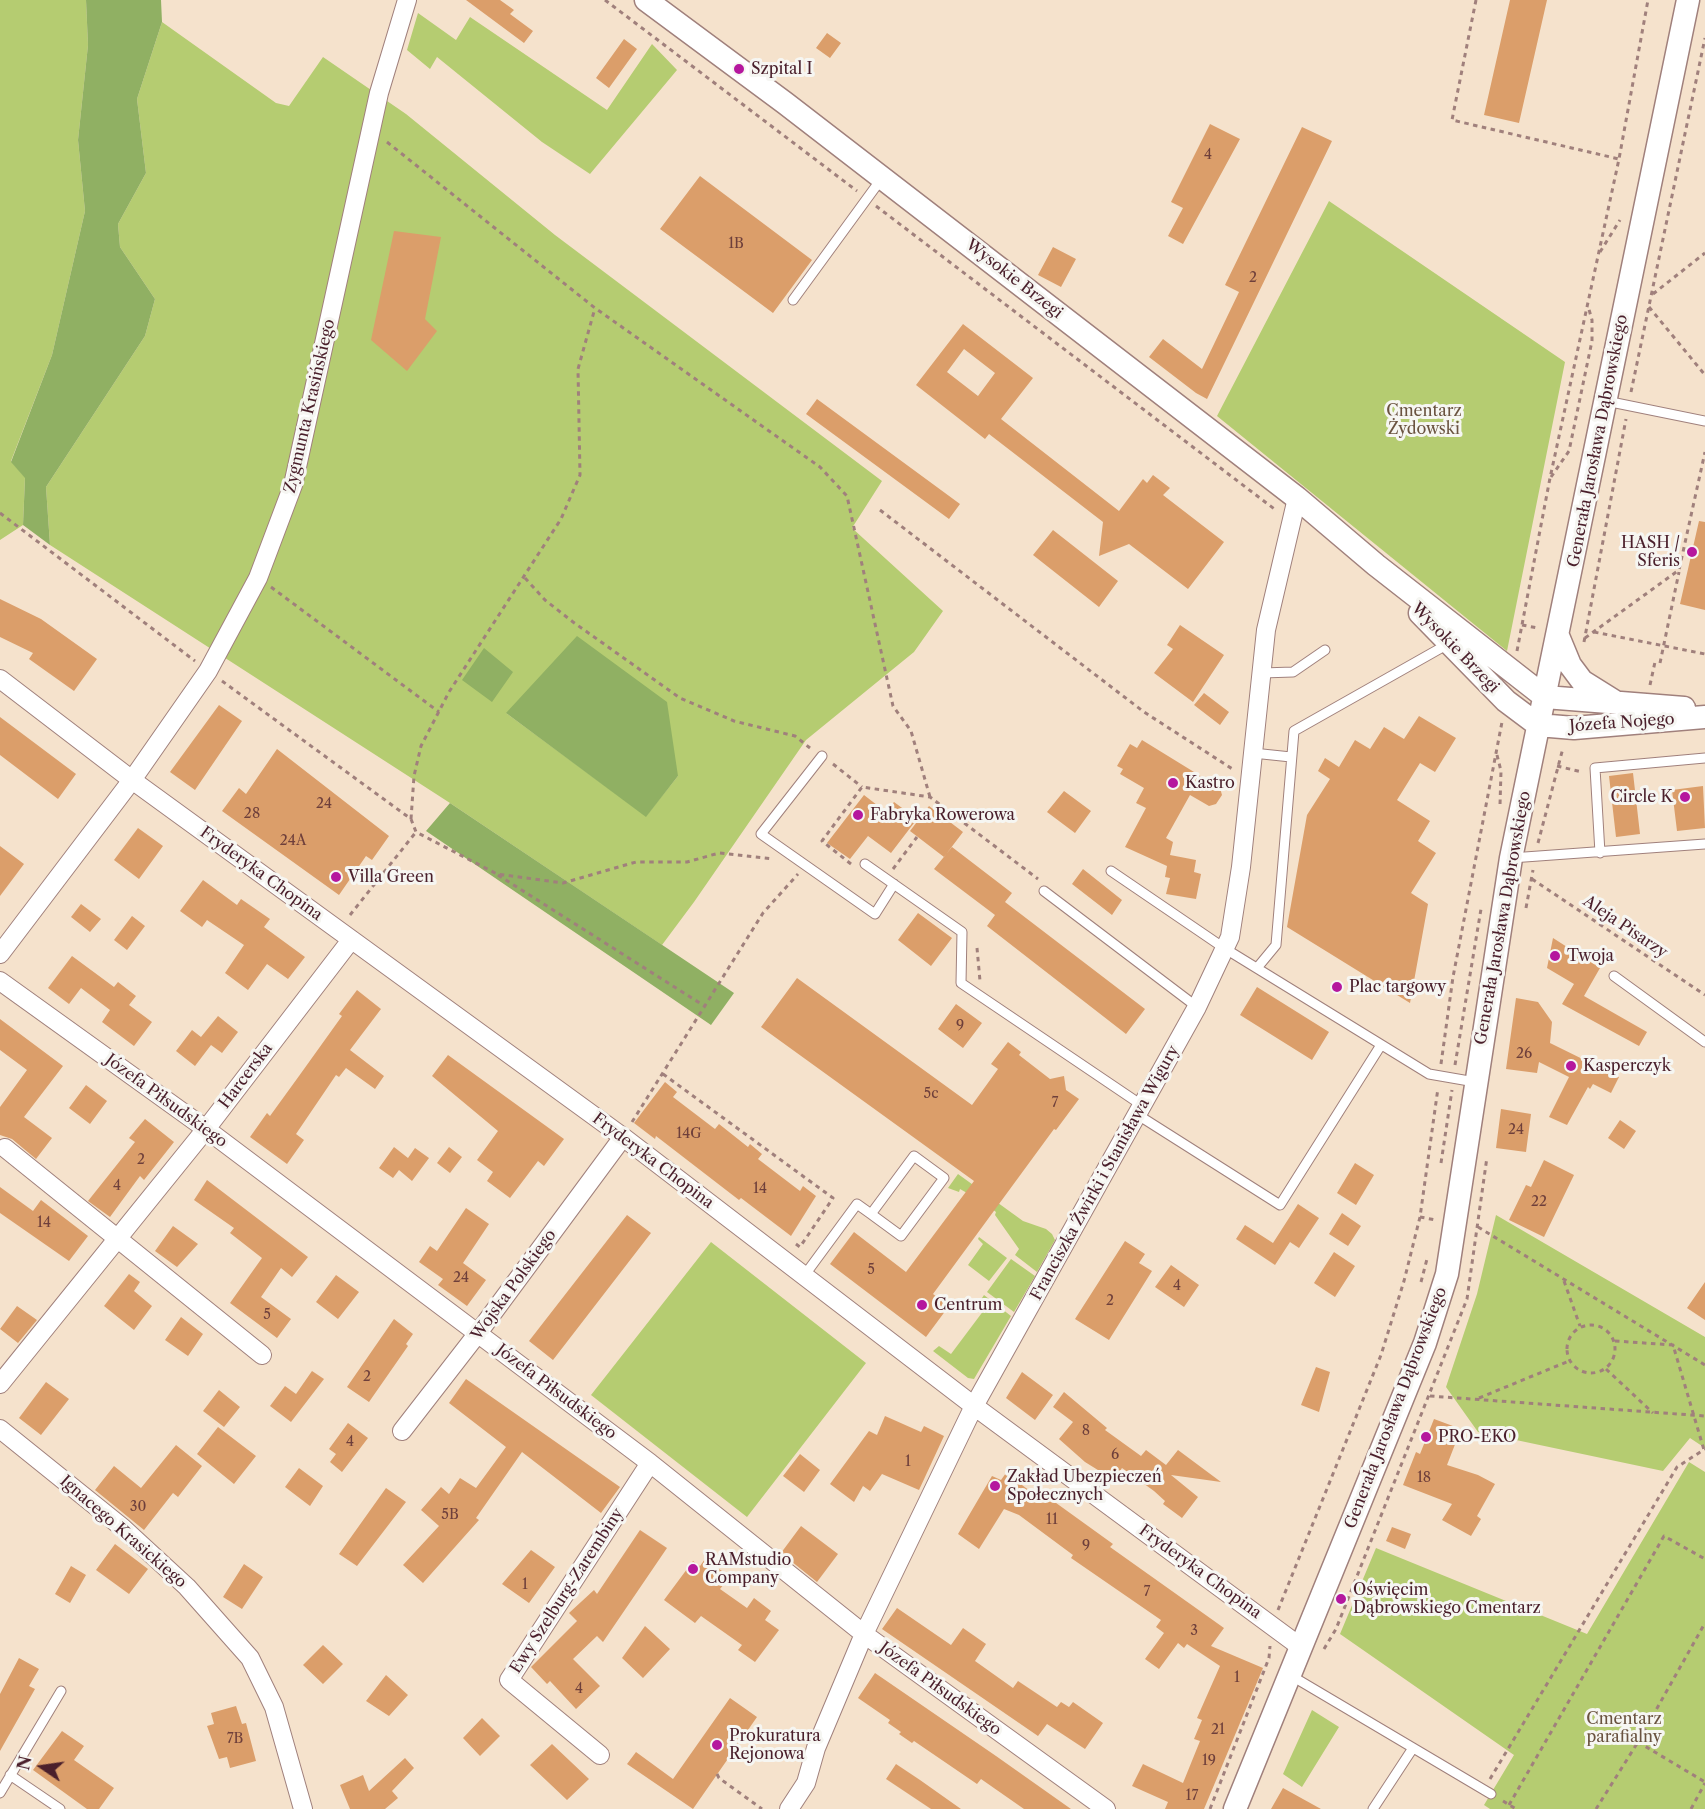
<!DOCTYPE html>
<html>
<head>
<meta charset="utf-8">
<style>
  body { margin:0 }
  #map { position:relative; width:1705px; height:1809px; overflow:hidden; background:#f5e2cc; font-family:"Libre Caslon Text",serif }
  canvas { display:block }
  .north { position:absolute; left:12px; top:1737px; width:60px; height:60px; -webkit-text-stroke:4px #f6f6f2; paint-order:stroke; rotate:283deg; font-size:16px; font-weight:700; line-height:24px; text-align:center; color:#4a1f2b }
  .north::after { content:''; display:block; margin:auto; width:21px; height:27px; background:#4a1f2b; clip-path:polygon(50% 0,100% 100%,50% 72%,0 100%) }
</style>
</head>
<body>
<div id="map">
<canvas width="1705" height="1809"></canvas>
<div class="north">N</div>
</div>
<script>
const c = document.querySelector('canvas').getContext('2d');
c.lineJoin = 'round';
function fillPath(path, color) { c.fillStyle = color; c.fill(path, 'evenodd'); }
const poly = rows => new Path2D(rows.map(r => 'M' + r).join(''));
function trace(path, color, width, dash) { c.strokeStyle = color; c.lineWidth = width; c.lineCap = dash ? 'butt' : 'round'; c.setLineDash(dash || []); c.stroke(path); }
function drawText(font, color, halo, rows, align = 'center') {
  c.font = font + ' "Libre Caslon Text",serif'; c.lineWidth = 6; c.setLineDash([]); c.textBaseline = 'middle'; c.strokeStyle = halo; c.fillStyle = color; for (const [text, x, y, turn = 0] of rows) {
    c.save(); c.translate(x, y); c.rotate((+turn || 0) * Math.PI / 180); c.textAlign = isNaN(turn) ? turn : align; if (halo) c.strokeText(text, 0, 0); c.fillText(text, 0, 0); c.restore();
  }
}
fillPath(poly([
  [0,0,86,0,88,45,78,140,85,211,52,355,11,461,25,477,23,525,0,540],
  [418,13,456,40,470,17,607,110,652,44,677,70,590,174,542,142,437,57,430,69,407,50],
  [162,22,276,103,289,106,323,57,406,114,555,235,882,481,852,528,943,611,914,652,806,740,694,902,662,945,450,803,50,545,46,487,145,336,155,299,120,247,118,224,146,173,137,99],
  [506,713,678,776,646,816],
  [1329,201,1565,362,1507,651,1217,416],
  [958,1174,1023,1221,1046,1229,1052,1234,1055,1240,1037,1272,1015,1255,1019,1249,995,1215,996,1212,968,1191,967,1193,960,1189,959,1192,948,1188],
  [1496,1215,1705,1337,1705,1448,1690,1438,1663,1471,1478,1432,1446,1387,1477,1294],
  [979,1237,1007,1258,989,1281,968,1265,983,1244,978,1239],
  [711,1242,866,1363,747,1517,591,1395],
  [1011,1259,1035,1276,1014,1312,987,1292],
  [984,1295,1011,1316,974,1379,968,1378,933,1351,939,1346,951,1354,987,1306,980,1301],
  [1689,1462,1705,1472,1705,1809,1490,1809,1484,1805,1514,1755,1340,1634,1376,1548,1587,1634],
  [1312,1710,1339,1727,1302,1787,1283,1774]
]), '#b5cc71');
fillPath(poly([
  [86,0,161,0,162,22,137,99,146,173,118,224,120,247,155,299,145,336,46,487,50,545,23,525,25,478,11,462,52,355,85,211,78,140,88,45],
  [577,636,667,702,678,776,646,817,506,713],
  [484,648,513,672,492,702,462,680],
  [450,803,734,993,711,1025,426,831]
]), '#90b063');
fillPath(poly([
  [466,0,500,0,514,10,510,14,533,31,524,43],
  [1510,0,1547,0,1519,123,1484,115],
  [827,33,841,43,830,58,816,48],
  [624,39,637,49,609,88,596,78],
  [1210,124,1240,139,1183,244,1168,236,1183,208,1171,202],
  [1302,127,1332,141,1207,399,1196,393,1149,357,1163,339,1202,369,1239,292,1225,285],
  [700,176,812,260,773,313,660,229],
  [394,231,441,237,425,319,437,331,407,371,371,340],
  [1053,247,1076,259,1061,287,1038,275],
  [963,324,1033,378,1001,419,1119,511,1143,479,1147,483,1153,475,1170,488,1163,495,1224,542,1188,589,1129,544,1099,556,1103,522,989,434,985,439,916,385],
  [964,349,995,373,978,396,947,372],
  [817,399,960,504,949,519,806,414],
  [1699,521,1705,522,1705,610,1680,604],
  [1053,530,1118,581,1099,607,1033,555],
  [0,599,41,619,97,659,74,691,29,659,33,653,0,637],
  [1180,625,1224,655,1193,702,1154,673,1173,649,1167,645],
  [1204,693,1229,712,1220,725,1194,705],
  [219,705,242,721,195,790,170,772],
  [1419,716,1456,738,1435,772,1420,763,1397,800,1430,821,1418,841,1436,853,1411,893,1428,904,1410,1003,1287,927,1307,815,1330,779,1318,771,1325,758,1339,767,1355,740,1370,749,1384,727,1404,739],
  [0,717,76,774,58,799,0,755],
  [1142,740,1220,788,1222,795,1216,804,1209,806,1190,795,1166,838,1173,842,1170,855,1196,860,1194,872,1201,874,1196,899,1166,894,1170,878,1165,877,1167,866,1125,847,1146,808,1136,803,1144,788,1120,774,1123,769,1117,766,1130,744,1137,748],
  [277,749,389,836,372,860,366,856,339,895,222,811,239,788,246,794],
  [1633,773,1640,834,1616,837,1609,776],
  [1703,786,1705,828,1677,831,1672,790],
  [1064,791,1091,811,1075,833,1047,812],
  [864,795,886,812,894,802,917,819,891,853,868,836,850,859,827,843],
  [929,806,963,832,944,857,910,831],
  [138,828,163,846,139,879,114,860],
  [0,846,24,864,0,896],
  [952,847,1012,893,1005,902,1145,1009,1126,1034,987,926,995,915,934,869],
  [1083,869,1122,900,1112,915,1072,884],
  [203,880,237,905,241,899,270,919,264,927,305,957,288,979,267,964,248,990,225,973,244,945,207,920,202,927,180,911],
  [81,904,101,919,90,932,71,917],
  [918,913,952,938,931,966,898,940],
  [132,916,145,926,127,950,114,940],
  [1553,938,1600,968,1584,996,1647,1032,1639,1046,1562,1004,1574,984,1547,968],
  [72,956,114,987,118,982,136,996,129,1005,152,1022,134,1046,102,1022,110,1010,81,988,69,1004,48,988],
  [797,978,972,1105,998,1069,991,1064,1008,1042,1021,1052,1019,1055,1050,1079,1064,1076,1066,1090,1079,1099,1056,1130,1054,1129,933,1294,949,1306,926,1337,830,1264,854,1232,906,1272,974,1181,761,1027],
  [1257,987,1329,1032,1312,1060,1240,1015],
  [357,990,381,1009,350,1050,384,1076,375,1089,346,1068,339,1077,336,1075,296,1134,304,1140,287,1164,250,1137,267,1113,270,1116,299,1076,342,1016,339,1014],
  [1516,998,1538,1002,1552,1022,1550,1043,1619,1077,1611,1093,1593,1084,1590,1089,1588,1087,1567,1125,1549,1117,1569,1077,1539,1062,1537,1073,1506,1069],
  [956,1004,982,1023,963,1048,938,1029],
  [218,1016,238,1032,222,1053,211,1045,195,1066,176,1051,192,1030,201,1037],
  [0,1019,63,1066,24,1117,52,1138,36,1159,12,1139,0,1135,0,1107,27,1070,0,1050],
  [448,1055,564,1139,544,1166,538,1161,510,1198,487,1181,493,1172,477,1160,498,1131,432,1076],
  [665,1082,677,1092,673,1097,715,1129,719,1124,748,1147,750,1144,762,1154,758,1159,800,1191,803,1186,816,1196,791,1236,741,1198,739,1200,656,1136,655,1139,634,1123],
  [86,1085,107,1101,90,1124,69,1108],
  [1501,1109,1531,1114,1526,1152,1496,1148],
  [145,1119,174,1142,144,1180,140,1176,110,1217,88,1201,135,1142,129,1138],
  [1620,1120,1636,1131,1624,1149,1608,1138],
  [394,1147,408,1158,415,1148,429,1158,412,1181,399,1170,393,1178,379,1168],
  [449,1147,462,1157,450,1173,437,1163],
  [1544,1160,1574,1175,1544,1237,1509,1220,1526,1185,1531,1187],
  [1355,1163,1374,1175,1356,1205,1337,1193],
  [207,1180,308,1257,292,1277,281,1268,261,1297,291,1319,277,1338,230,1303,262,1258,230,1233,234,1228,194,1200],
  [0,1187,33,1211,41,1200,88,1236,69,1261,0,1213],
  [1298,1204,1319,1218,1299,1248,1290,1242,1275,1265,1236,1239,1245,1225,1273,1243],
  [466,1208,489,1224,463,1263,486,1280,467,1306,438,1285,443,1279,419,1262,430,1246,437,1251],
  [1342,1213,1361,1226,1348,1246,1329,1234],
  [627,1215,651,1233,553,1360,529,1341],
  [173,1226,198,1244,177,1267,155,1251],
  [1125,1241,1145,1254,1139,1263,1152,1271,1109,1340,1075,1319],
  [1334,1252,1355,1266,1335,1297,1314,1283],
  [1171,1265,1199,1285,1184,1307,1155,1287],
  [129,1274,140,1282,134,1291,152,1306,134,1330,104,1306],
  [336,1275,359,1292,338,1319,316,1302],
  [1705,1282,1705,1320,1687,1308],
  [17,1306,37,1320,18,1343,0,1329],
  [181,1317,203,1334,188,1356,165,1340],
  [394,1319,413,1334,406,1344,408,1346,369,1402,347,1387],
  [1316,1367,1330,1372,1319,1412,1301,1405],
  [312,1371,324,1379,291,1422,270,1406,285,1386,296,1394],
  [1022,1372,1053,1395,1035,1420,1006,1398],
  [466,1379,620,1487,601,1513,522,1452,476,1518,479,1520,423,1583,403,1565,439,1526,421,1510,441,1487,449,1494,460,1478,476,1488,506,1447,449,1403],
  [46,1382,69,1399,41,1435,19,1418],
  [219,1390,240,1407,224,1427,203,1411],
  [1064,1392,1107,1428,1105,1430,1141,1456,1146,1450,1166,1465,1178,1450,1221,1482,1171,1475,1198,1497,1182,1518,1163,1504,1165,1501,1154,1491,1122,1468,1114,1480,1085,1462,1059,1439,1073,1422,1053,1407],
  [885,1416,921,1432,924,1426,944,1436,919,1490,882,1474,870,1491,863,1486,854,1502,830,1484,869,1431,877,1435],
  [1434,1419,1461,1429,1447,1465,1478,1475,1495,1484,1477,1516,1481,1519,1471,1536,1442,1520,1452,1504,1403,1485,1416,1452,1420,1454],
  [348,1423,368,1438,342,1472,330,1462,336,1454,329,1449],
  [218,1427,256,1456,234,1484,197,1454],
  [176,1445,202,1466,178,1497,173,1493,144,1530,95,1490,114,1466,141,1488],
  [800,1454,820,1470,804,1492,783,1476],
  [299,1468,323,1486,310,1506,285,1487],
  [1006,1473,1042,1500,1045,1495,1113,1544,1110,1547,1224,1628,1211,1646,1263,1668,1204,1809,1165,1809,1168,1802,1132,1786,1143,1764,1183,1783,1200,1741,1194,1739,1202,1720,1197,1718,1220,1666,1187,1644,1184,1648,1178,1643,1159,1669,1145,1659,1164,1633,1156,1627,1161,1620,1071,1558,1073,1555,1019,1515,1004,1509,979,1549,958,1534,992,1476,1001,1480],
  [386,1488,406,1502,357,1566,339,1554],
  [801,1526,838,1554,817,1582,781,1553],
  [1392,1527,1411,1534,1405,1549,1386,1541],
  [640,1530,667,1548,603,1642,597,1636,573,1659,600,1686,576,1709,550,1681,547,1684,531,1667,577,1621,569,1613,594,1590,597,1594],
  [115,1544,148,1569,129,1594,96,1570],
  [531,1550,555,1567,529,1603,502,1584],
  [705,1559,722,1571,717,1578,724,1584,720,1589,747,1608,754,1598,771,1611,765,1620,779,1630,755,1662,738,1650,742,1645,701,1616,695,1623,664,1600,693,1561,700,1566],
  [244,1564,263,1577,242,1609,223,1597],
  [71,1566,86,1575,70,1603,55,1594],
  [897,1608,951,1645,963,1628,986,1644,975,1661,1013,1688,1018,1681,1057,1707,1061,1702,1069,1707,1073,1702,1103,1723,1085,1749,1047,1724,1038,1736,882,1629],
  [645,1626,670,1649,643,1678,622,1658],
  [323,1645,343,1664,323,1684,303,1665],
  [19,1658,39,1669,29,1686,35,1689,0,1751,0,1694],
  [875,1673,996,1756,1071,1809,1024,1809,981,1779,977,1784,914,1741,912,1743,899,1734,901,1732,888,1723,890,1720,858,1698],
  [386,1675,408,1695,389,1716,366,1701],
  [730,1698,757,1717,693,1809,627,1764,636,1752,673,1779],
  [236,1706,242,1724,246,1723,256,1761,230,1768,227,1757,219,1759,207,1726,214,1724,211,1713],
  [482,1718,500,1736,480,1756,463,1738],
  [62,1731,84,1746,74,1760,114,1788,99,1809,87,1809,33,1770],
  [552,1744,589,1779,567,1800,530,1765],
  [405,1758,414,1768,392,1791,398,1798,385,1809,350,1809,340,1785,363,1775,369,1791],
  [896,1764,920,1780,961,1809,931,1809,886,1779],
  [1283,1788,1321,1809,1271,1809]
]), '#db9e6a');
const service = poly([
  [793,300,882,178],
  [1606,401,1705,421],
  [1262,673,1293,672,1325,650],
  [1253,753,1291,757],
  [822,756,761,834,875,914,894,884],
  [1600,853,1595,768,1705,758],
  [1511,858,1705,844],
  [865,864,962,932,961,983,1143,1106],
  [1111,871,1224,948,1429,1074,1475,1082],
  [1044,891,1197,1007],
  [1257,968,1276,945,1294,731,1448,644],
  [1614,976,1705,1042],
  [1138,1115,1280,1205,1381,1045],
  [804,1276,857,1204,871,1214,914,1156,944,1178,901,1236,871,1214],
  [1290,1675,1491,1794],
  [10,1775,60,1809],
  [0,1793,61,1691],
  [1373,1809,1413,1748]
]);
const minor = poly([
  [0,679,132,780,623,1137,974,1406,1302,1648],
  [0,954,132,780,208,671,258,578,293,485,379,93,407,0],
  [0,981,206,1129,650,1463,864,1634,1106,1809],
  [5,1148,262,1355],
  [0,1384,206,1129,351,940],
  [0,1429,123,1528,187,1587,250,1658,274,1707,303,1809],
  [402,1431,478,1333,623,1137],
  [600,1755,509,1680,650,1463],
  [789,1809,806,1783,816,1748,864,1634,974,1406,1197,1007,1230,937,1241,867,1266,630,1297,498]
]);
const tertiary = poly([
  [646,0,785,103,1297,498,1376,565,1545,697],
  [1420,613,1506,701,1538,725,1574,728,1705,717],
  [1558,636,1570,665,1582,681,1614,701],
  [1545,697,1684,708],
  [1235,1809,1425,1343,1447,1274,1511,858,1688,0]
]);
trace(service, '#a0807c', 11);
trace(minor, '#a0807c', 20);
trace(tertiary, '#a0807c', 25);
trace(poly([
  [605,0,857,191],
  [1476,0,1452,120,1619,159],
  [387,142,595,308,820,467,847,496,893,706,911,731,930,797],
  [876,206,1277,511],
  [1600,252,1620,220],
  [1653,294,1705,253],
  [1649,307,1705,375],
  [1631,392,1705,38],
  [1551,477,1569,451,1592,341,1592,320,1588,306],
  [880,510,1144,712,1234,770],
  [0,513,195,661],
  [525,578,545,600,573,622,680,698,734,721,795,736,810,748],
  [271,587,439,712],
  [1522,625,1538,628],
  [1594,632,1705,654],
  [1585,638,1679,570,1705,452],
  [1584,642,1626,419],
  [1517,651,1550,478,1619,159,1648,0],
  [1660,663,1679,572],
  [222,681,411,819,416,832,497,874,563,883,636,862,687,862,719,853,773,859],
  [1650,685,1655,662],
  [1497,755,1501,771,1500,805],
  [833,764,862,787],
  [1557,766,1582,772],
  [936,811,941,805],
  [411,819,414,776,421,746,449,692,561,519,580,475,578,369,595,308],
  [1538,843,1563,748],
  [851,864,822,841,862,787,930,797,1038,879],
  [893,869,917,837],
  [498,875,706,1007],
  [1532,879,1705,995],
  [1526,908,1533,870],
  [350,915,416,832],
  [977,948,980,981],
  [1441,1064,1453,977,1502,722],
  [1455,1065,1481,909],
  [663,1074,833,1198,800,1247,793,1242],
  [632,1122,763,913,798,874],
  [1441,1163,1452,1090],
  [1420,1217,1436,1220],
  [1478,1227,1705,1365],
  [1564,1281,1580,1326],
  [1421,1282,1427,1259],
  '1567 1349a24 24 0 1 1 48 0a24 24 0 1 1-48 0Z',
  [1615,1341,1673,1345,1704,1450],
  [1606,1369,1653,1413],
  [1430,1396,1705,1416],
  [1479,1398,1569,1361],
  [1278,1610,1381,1355,1404,1281,1420,1217,1438,1088],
  [1324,1649,1336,1629,1467,1299,1487,1157],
  [1638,1742,1705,1782],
  [717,1774,719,1778,762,1809],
  [1490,1779,1677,1467,1705,1449],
  [1503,1801,1516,1809],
  [1509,1805,1664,1536,1705,1559],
  [1210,1809,1269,1658,1270,1646],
  [1596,1809,1638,1742,1705,1623],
  [1691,1809,1705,1783]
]), '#a0807c', 3, [4.5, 4.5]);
trace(service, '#fff', 9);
trace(minor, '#fff', 18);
trace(tertiary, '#fff', 22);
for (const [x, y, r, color] of [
  [739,69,6,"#b5179e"],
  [1692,552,6,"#b5179e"],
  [1173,783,6,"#b5179e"],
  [1685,797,6,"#b5179e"],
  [858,815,6,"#b5179e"],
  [336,877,6,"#b5179e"],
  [1555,956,6,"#b5179e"],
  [1337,987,6,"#b5179e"],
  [1571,1066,6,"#b5179e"],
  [922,1305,6,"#b5179e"],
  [1426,1437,6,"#b5179e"],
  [995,1486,6,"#b5179e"],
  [693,1569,6,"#b5179e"],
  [1341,1599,6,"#b5179e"],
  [717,1745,6,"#b5179e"]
]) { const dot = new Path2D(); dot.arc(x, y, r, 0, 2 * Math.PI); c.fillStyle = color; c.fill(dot); trace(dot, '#f6f6f2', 2); }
drawText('14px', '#6e3f3b', null, [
  ["4",1208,155],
  ["1B",736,244],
  ["2",1253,278],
  ["24",324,804],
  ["28",252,814],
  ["24A",293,841],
  ["9",960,1026],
  ["26",1524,1054],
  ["5c",931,1094],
  ["7",1055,1103],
  ["24",1516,1130],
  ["14G",689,1134],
  ["2",141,1160],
  ["4",117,1186],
  ["14",760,1189],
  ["22",1539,1202],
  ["14",44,1223],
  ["5",871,1270],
  ["24",461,1278],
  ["4",1177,1286],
  ["2",1110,1301],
  ["5",267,1315],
  ["2",367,1377],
  ["8",1086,1431],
  ["4",350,1442],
  ["6",1115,1455],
  ["1",908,1462],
  ["18",1424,1478],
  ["30",138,1507],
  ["5B",450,1515],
  ["11",1052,1520],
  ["9",1086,1546],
  ["1",525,1585],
  ["7",1147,1592],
  ["3",1194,1631],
  ["1",1237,1678],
  ["4",579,1689],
  ["21",1218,1730],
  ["7B",235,1739],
  ["19",1209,1761],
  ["17",1192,1796]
]);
drawText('16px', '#4a1f2b', '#f6f6f2', [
  ["Szpital I",751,69],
  ["HASH /",1680,543,"right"],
  ["Sferis",1680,561,"right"],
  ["Kastro",1185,783],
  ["Circle K",1673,797,"right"],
  ["Fabryka Rowerowa",870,815],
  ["Villa Green",348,877],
  ["Twoja",1567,956],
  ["Plac targowy",1349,987],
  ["Kasperczyk",1583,1066],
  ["Centrum",934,1305],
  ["PRO-EKO",1438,1437],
  ["Zakład Ubezpieczeń",1007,1477],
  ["Społecznych",1007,1495],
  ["RAMstudio",705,1560],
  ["Company",705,1578],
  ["Oświęcim",1353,1590],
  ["Dąbrowskiego Cmentarz",1353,1608],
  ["Prokuratura",729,1736],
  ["Rejonowa",729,1754]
], 'left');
drawText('16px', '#4a1f2b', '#f6f6f2', [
  ["Wysokie Brzegi",1014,279,38],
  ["Zygmunta Krasińskiego",310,406,-77],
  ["Generała Jarosława Dąbrowskiego",1598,441,-79],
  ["Wysokie Brzegi",1455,648,46],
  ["Józefa Nojego",1622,723,-4],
  ["Fryderyka Chopina",261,874,36],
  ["Generała Jarosława Dąbrowskiego",1503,918,-80],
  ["Aleja Pisarzy",1625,927,34],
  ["Harcerska",246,1076,-53],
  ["Józefa Piłsudskiego",166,1101,36],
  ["Fryderyka Chopina",653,1161,37],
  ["Franciszka Żwirki i Stanisława Wigury",1105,1173,-61],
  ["Wojska Polskiego",514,1285,-54],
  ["Józefa Piłsudskiego",556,1392,37],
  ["Generała Jarosława Dąbrowskiego",1396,1408,-69],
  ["Ignacego Krasickiego",123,1532,41],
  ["Fryderyka Chopina",1200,1572,36],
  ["Ewy Szelburg-Zarembiny",567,1591,-57],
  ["Józefa Piłsudskiego",940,1689,36]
]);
drawText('16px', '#6a5340', '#f6f6f2', [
  ["Cmentarz",1424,411],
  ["Żydowski",1424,429],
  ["Cmentarz",1624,1719],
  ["parafialny",1624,1737]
]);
</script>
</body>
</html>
